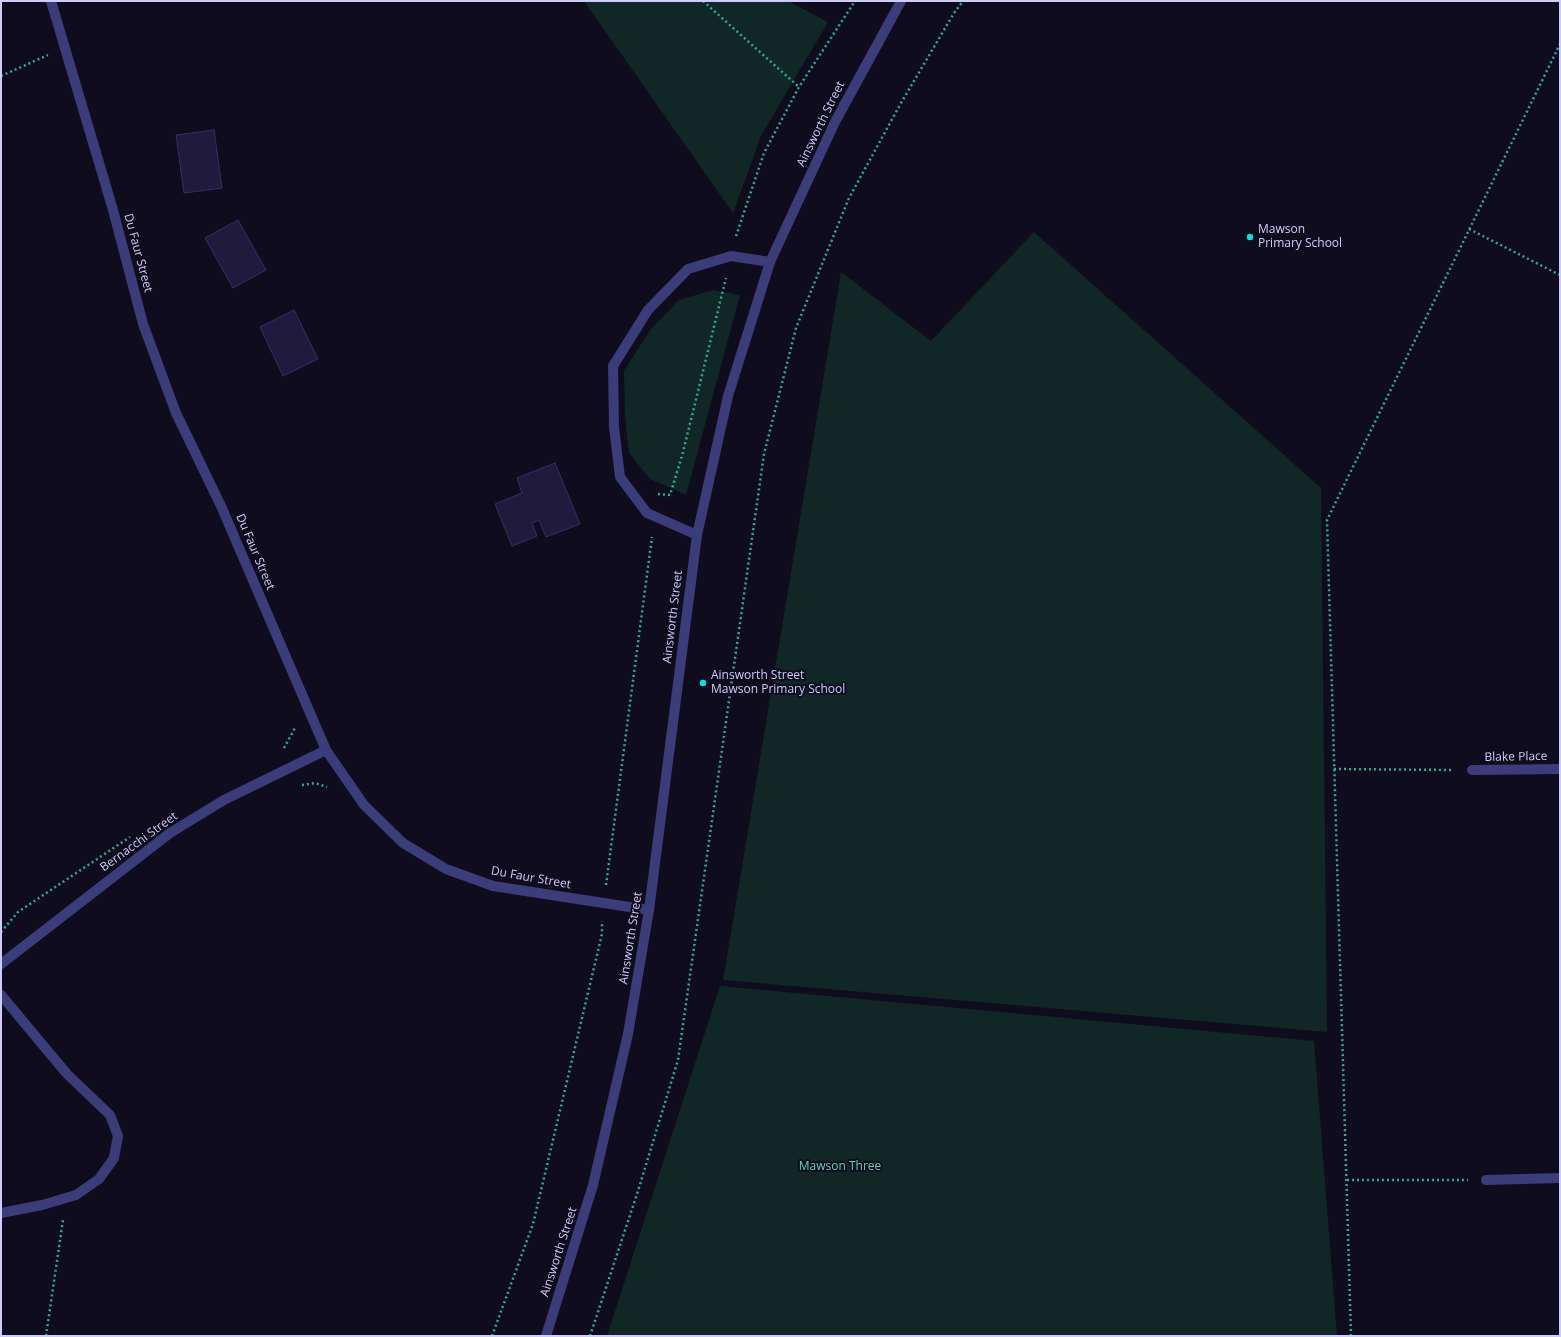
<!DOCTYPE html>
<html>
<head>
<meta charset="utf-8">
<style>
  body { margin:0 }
  #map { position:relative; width:1561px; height:1337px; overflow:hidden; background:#0f0d1d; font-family:"Open Sans",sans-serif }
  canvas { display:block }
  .frame { position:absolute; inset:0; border:2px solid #cfccfc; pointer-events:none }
</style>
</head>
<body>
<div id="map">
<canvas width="1561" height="1337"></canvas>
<div class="frame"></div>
</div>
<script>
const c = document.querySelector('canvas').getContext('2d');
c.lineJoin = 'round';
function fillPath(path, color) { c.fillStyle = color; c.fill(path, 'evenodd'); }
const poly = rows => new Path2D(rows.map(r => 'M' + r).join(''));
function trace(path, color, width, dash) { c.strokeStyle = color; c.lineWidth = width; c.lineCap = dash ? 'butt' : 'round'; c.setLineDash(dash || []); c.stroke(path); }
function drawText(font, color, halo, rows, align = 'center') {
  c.font = font + ' "Open Sans",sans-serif'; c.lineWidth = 4; c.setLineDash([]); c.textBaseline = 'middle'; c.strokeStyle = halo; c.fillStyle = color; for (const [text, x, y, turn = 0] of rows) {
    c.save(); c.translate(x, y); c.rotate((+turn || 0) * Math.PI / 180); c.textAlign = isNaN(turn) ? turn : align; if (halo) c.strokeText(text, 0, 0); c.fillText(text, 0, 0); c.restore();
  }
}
fillPath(poly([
  [584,1,788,1,828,22,761,136,733,213],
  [1034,232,1321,488,1327,1032,723,980,841,272,931,341],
  [713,290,740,295,686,495,650,479,629,453,625,416,624,371,650,330,679,300],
  [720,986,1314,1041,1337,1336,607,1336]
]), '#112725');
const building = poly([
  [214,130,222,188,184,193,176,135,214,130],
  [238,220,266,270,233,288,205,238,238,220],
  [294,310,318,359,283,376,260,327,294,310],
  [555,463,580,524,546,537,539,520,532,523,537,536,512,546,495,504,522,493,517,478,555,463]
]);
fillPath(building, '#201a3d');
trace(building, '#362e68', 1);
trace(poly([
  [703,1,799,87],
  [1,76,48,55],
  [1469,229,1560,275],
  [736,236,764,153,799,87,855,1],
  [658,494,670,495,682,456,726,278],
  [284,748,295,728],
  [1334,769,1454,770],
  [302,785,315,783,327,787],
  [606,885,652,537],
  [1,932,18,912,130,837],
  [1347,1180,1468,1180],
  [46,1336,63,1220],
  [492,1336,533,1224,602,934,602,921],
  [590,1336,638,1191,678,1060,764,454,796,328,849,198,901,103,954,13,963,1],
  [1351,1336,1327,520,1560,44]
]), '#34a89b', 2.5, [2, 3]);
trace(poly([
  [51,1,113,210,143,324,176,413,221,506,326,750,364,805,403,843,446,869,493,886,649,910],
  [697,535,647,513,620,477,614,427,613,366,648,310,688,269,731,256,770,262],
  [1472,770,1560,769],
  [1,964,170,833,224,800,326,750],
  [1,995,67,1074,110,1115,118,1136,114,1158,99,1179,76,1195,42,1205,1,1213],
  [1486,1180,1560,1178]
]), '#3b3c7a', 10);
trace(poly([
  [546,1336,593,1185,628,1034,649,910,697,535,728,396,770,262,835,122,901,1]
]), '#3b3c7a', 10);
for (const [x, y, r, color] of [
  [1250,237,4,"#0edce7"],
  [703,683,4,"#0edce7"]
]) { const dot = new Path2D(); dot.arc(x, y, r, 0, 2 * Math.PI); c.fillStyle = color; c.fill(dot); trace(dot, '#0f0d1d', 1.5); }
drawText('12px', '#cfccfc', '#0f0d1d', [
  ["Ainsworth Street",821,124,-64],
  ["Du Faur Street",138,253,75],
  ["Du Faur Street",255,552,67],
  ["Ainsworth Street",673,617,-83],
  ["Blake Place",1516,757,-1],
  ["Bernacchi Street",139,842,-36],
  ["Du Faur Street",531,878,10],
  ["Ainsworth Street",631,938,-81],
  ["Ainsworth Street",559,1252,-72]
]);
drawText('12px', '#cfccfc', '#0f0d1d', [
  ["Mawson",1258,230],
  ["Primary School",1258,244],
  ["Ainsworth Street",711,676],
  ["Mawson Primary School",711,690]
], 'left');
drawText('12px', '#5ed7b2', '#0f0d1d', [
  ["Mawson Three",840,1167]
]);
</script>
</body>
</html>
